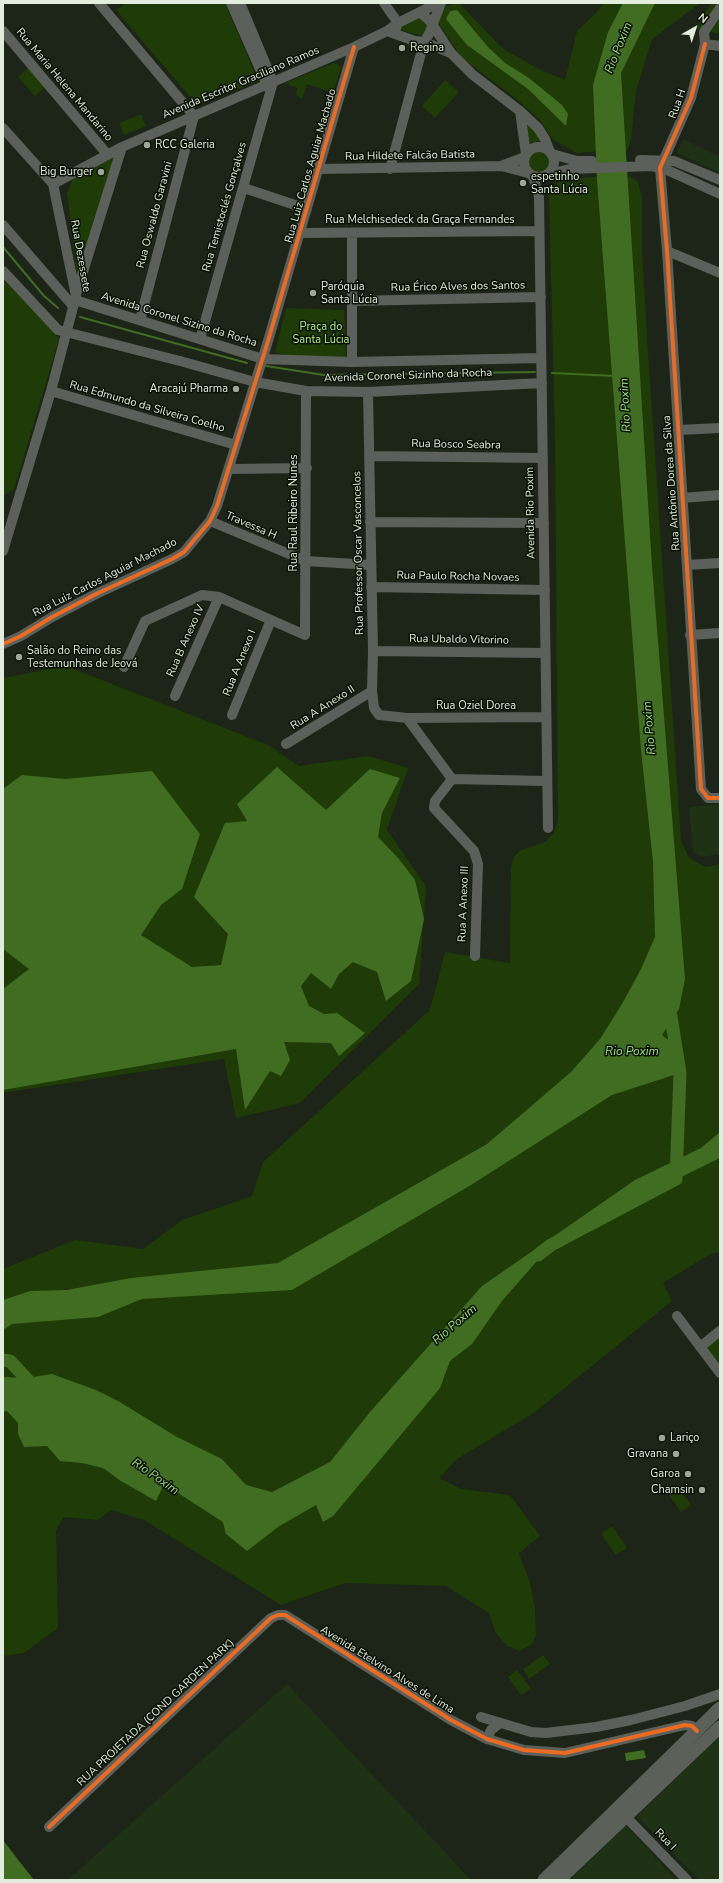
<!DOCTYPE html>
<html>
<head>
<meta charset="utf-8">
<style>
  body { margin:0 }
  #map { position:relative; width:723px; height:1883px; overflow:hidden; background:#1c2518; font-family:"Nunito Sans",sans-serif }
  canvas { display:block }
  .frame { position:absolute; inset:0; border:4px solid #e2eddd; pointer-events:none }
  .north { position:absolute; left:675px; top:8px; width:40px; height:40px; -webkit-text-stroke:3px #0a1106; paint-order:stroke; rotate:39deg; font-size:11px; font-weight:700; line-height:16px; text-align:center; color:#e2eddd }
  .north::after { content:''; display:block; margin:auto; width:14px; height:18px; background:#e2eddd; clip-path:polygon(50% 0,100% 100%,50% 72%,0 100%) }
</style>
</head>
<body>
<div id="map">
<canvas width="723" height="1883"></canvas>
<div class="frame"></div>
<div class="north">N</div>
</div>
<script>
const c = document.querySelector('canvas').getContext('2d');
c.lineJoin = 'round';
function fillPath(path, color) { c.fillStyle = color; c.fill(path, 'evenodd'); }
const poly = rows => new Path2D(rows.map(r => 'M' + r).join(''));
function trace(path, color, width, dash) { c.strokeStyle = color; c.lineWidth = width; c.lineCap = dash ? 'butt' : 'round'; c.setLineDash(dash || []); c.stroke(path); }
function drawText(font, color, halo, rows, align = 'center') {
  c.font = font + ' "Nunito Sans",sans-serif'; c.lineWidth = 3; c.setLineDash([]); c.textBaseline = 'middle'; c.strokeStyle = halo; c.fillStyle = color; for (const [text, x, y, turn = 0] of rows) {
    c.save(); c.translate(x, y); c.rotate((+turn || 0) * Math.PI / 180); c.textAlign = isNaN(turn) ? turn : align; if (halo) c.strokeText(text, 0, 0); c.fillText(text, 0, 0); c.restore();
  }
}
fillPath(poly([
  [683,139,720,157,720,173,677,153],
  [720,804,720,854,702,857,693,852,689,807],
  [287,1684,471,1880,68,1880],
  [718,1738,720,1740,720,1880,699,1880,637,1816],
  [626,1825,676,1880,570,1880]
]), '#203215');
fillPath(poly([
  [127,3,225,3,258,81,197,105,116,10],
  [459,3,503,49,539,69,565,80,577,31,595,14,604,3,700,3,652,39,636,91,631,139,628,149,577,153,552,139,540,120,515,98,461,57,437,21,446,6],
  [711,3,720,3,720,34,696,29],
  [419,17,425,20,428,28,423,36,401,30,401,26],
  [336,62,341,68,333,93,307,84,302,99,296,95,297,88,285,83],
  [29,67,46,87,35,96,18,77],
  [445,80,459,92,435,118,422,106],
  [141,114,146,126,124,135,119,123],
  [523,119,529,121,541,141,527,144],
  '526 162a13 13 0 1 1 26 0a13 13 0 1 1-26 0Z',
  [113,156,116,157,78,283,67,193,73,178],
  [623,175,631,177,638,182,642,197,642,252,648,351,681,841,689,858,705,867,720,864,720,1252,712,1253,663,1283,672,1301,535,1412,457,1459,439,1478,461,1489,510,1495,540,1536,519,1553,530,1583,535,1609,536,1635,532,1644,520,1651,507,1646,495,1632,489,1613,446,1586,345,1583,281,1605,144,1520,111,1510,98,1520,63,1517,56,1531,58,1628,24,1653,3,1656,3,1269,75,1240,143,1249,182,1220,252,1196,263,1162,430,1010,445,952,510,963,511,867,514,857,519,851,545,842,554,833,558,820,555,433,549,195,559,181,564,179],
  [3,274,59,339,14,489,3,496],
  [286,308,344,310,346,357,293,356,275,353],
  [66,666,268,745,299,766,368,756,408,768,387,830,426,886,419,984,300,1103,236,1118,224,1059,3,1093,3,678],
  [720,1337,720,1366,706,1348],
  [677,1485,691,1505,681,1512,667,1492],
  [612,1526,627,1548,616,1555,601,1534],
  [543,1655,550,1664,529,1679,523,1669],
  [517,1670,531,1689,521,1695,508,1677]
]), '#1f3b07');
fillPath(poly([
  [623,3,655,3,621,73,652,566,685,979,679,1009,662,1035,676,1046,680,1073,612,1095,471,1185,292,1290,142,1299,98,1317,12,1324,3,1330,3,1300,30,1291,67,1290,131,1278,278,1263,487,1144,571,1072,600,1039,622,1004,641,969,655,937,653,862,641,750,597,180,593,85,608,32],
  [457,10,488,47,505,63,529,78,562,105,568,114,566,126,528,89,467,45,446,19,450,11],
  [277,767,326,810,370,769,400,778,382,813,378,837,399,859,415,880,424,919,411,981,386,1001,377,972,353,962,339,974,331,989,311,973,301,986,309,1006,324,1014,337,1013,365,1033,339,1056,331,1043,284,1042,290,1060,281,1076,270,1071,245,1110,236,1049,3,1090,3,989,29,969,3,949,3,789,22,775,65,779,152,771,200,834,182,889,161,905,141,935,192,967,221,965,228,934,194,897,225,823,247,821,237,804],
  [720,1132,720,1157,718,1159,624,1205,551,1245,502,1301,472,1344,450,1361,440,1388,410,1424,333,1516,323,1522,316,1505,278,1527,247,1551,226,1534,223,1522,164,1484,156,1501,121,1481,103,1468,82,1463,60,1461,47,1446,24,1447,18,1434,18,1423,7,1411,3,1412,3,1377,27,1378,52,1374,96,1390,118,1401,177,1437,222,1459,246,1485,272,1492,330,1462,370,1412,482,1286,635,1180,701,1148],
  [644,1750,646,1758,626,1761,625,1753],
  [3,1840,19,1861,34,1880,3,1880]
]), '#406d21');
trace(poly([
  [3,247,44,296,58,308],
  [80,317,247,363],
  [266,366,324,375,535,372],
  [552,373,615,376]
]), '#406d21', 2);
trace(poly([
  [538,1255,551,1245,676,1179,680,1073,669,1004],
  [3,1360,10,1361,38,1391]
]), '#406d21', 13);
trace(poly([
  [99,3,194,116,140,320],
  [231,3,267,85],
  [240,3,273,82],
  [384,3,398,23,396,28],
  [420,12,430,21,451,53,473,75,520,111,538,128,545,139,550,152],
  [3,31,107,154],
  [387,31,415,41,424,42,451,53],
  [705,44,691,98,660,168,667,251,701,789,708,798,720,798],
  [705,44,704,32,720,8],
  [705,44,720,46],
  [520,111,526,154],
  [3,128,53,184,76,296,51,391,3,551],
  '524 162a15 15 0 1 1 30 0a15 15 0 1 1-30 0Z',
  [552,154,577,161,592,161],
  [640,160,674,161,720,180],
  [501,166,525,157],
  [320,169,501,166,528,173],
  [390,169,424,42,429,34,441,3],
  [549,174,570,169,651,166,667,170,720,194],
  [533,176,539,197,548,828],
  [53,184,122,147,354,47,387,31,398,23,438,3],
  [244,188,307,209],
  [3,225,73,306],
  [301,233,539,231],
  [352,233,352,362],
  [667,251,720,273],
  [3,271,58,330,180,361,255,382,306,391,368,392,542,383],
  [76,294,122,147],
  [75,300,263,359,352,362,541,358],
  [352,301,541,297],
  [200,339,273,82],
  [51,391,236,445],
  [368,392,373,651,372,691,374,708,379,715,407,718,546,717],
  [678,430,720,428],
  [369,456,543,458],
  [229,469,307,468],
  [682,498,720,495],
  [210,521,306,561,371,565],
  [370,522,544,523],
  [687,565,720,563],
  [371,587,545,590],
  [690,635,720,633],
  [3,644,21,636,52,617,96,594,172,559,184,552,210,521,217,506,268,341,354,47],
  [373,651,545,653],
  [124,667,145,621,202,595,219,597,305,635,306,391],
  [175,696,219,597],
  [232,715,271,620],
  [407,718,452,779],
  [286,744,372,691],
  [452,779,435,801,434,808,474,851,478,864,475,956],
  [452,779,547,781],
  [677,1316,720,1373],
  [700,1347,720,1331],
  [481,1717,531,1732,546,1733,596,1727,631,1720,685,1706,720,1694],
  [487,1739,491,1730,500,1723],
  [626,1817,687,1880],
  [49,1827,271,1618,278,1615,285,1615,451,1720,487,1739,524,1750,565,1753,685,1725,692,1726,697,1731]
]), '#5c605a', 10);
trace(poly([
  [544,1880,720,1708],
  [559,1880,720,1727]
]), '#5b6058', 13);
trace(poly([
  [705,44,691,98,660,168,667,251,701,789,708,798,720,798],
  [3,644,21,636,52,617,96,594,172,559,184,552,210,521,217,506,268,341,354,47],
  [49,1827,271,1618,278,1615,285,1615,451,1720,487,1739,524,1750,565,1753,685,1725,692,1726,697,1731]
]), '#ed6a23', 4);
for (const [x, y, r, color] of [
  [402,48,4,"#9da798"],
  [147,145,4,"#9da798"],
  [101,172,4,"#9da798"],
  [523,183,4,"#9da798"],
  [313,293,4,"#9da798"],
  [236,389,4,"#9da798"],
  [19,657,4,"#9da798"],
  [662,1438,4,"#9da798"],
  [676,1454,4,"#9da798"],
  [688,1474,4,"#9da798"],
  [702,1490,4,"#9da798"]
]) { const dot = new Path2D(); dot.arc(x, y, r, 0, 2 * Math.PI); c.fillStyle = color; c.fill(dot); trace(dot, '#0a1106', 1.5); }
drawText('11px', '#e2eddd', '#0a1106', [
  ["Regina",410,48],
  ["RCC Galeria",155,145],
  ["Big Burger",93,172,"right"],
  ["espetinho",531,177],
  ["Santa Lúcia",531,190],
  ["Paróquia",321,287],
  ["Santa Lúcia",321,300],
  ["Aracajú Pharma",228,389,"right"],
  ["Salão do Reino das",27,651],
  ["Testemunhas de Jeová",27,664],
  ["Lariço",670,1438],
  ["Gravana",668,1454,"right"],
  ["Garoa",680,1474,"right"],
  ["Chamsin",694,1490,"right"]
], 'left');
drawText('11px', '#e2eddd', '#0a1106', [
  ["Avenida Escritor Graciliano Ramos",241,83,-23],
  ["Rua Maria Helena Mandarino",64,85,50],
  ["Rua H",678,104,-70],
  ["Rua Hildete Falcão Batista",410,156,-1],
  ["Rua Luiz Carlos Aguiar Machado",311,166,-74],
  ["Rua Temistoclés Gonçalves",225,207,-74],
  ["Rua Oswaldo Garavini",155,215,-75],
  ["Rua Melchisedeck da Graça Fernandes",420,220],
  ["Rua Dezessete",80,256,80],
  ["Rua Érico Alves dos Santos",458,287,-1],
  ["Avenida Coronel Sizino da Rocha",179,320,17],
  ["Avenida Coronel Sizinho da Rocha",408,376,-2],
  ["Rua Edmundo da Silveira Coelho",147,407,16],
  ["Rua Bosco Seabra",456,445,1],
  ["Rua Antônio Dorea da Silva",672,483,-94],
  ["Rua Raul Ribeiro Nunes",294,513,-90],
  ["Avenida Rio Poxim",531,513,-91],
  ["Travessa H",251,526,23],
  ["Rua Professor Oscar Vasconcelos",359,553,-91],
  ["Rua Paulo Rocha Novaes",458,577,1],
  ["Rua Luiz Carlos Aguiar Machado",105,578,-27],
  ["Rua Ubaldo Vitorino",459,640,1],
  ["Rua B Anexo IV",186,641,-66],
  ["Rua A Anexo I",240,663,-68],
  ["Rua Oziel Dorea",476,706],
  ["Rua A Anexo II",323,708,-32],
  ["Rua A Anexo III",464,904,-88],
  ["Avenida Etelvino Alves de Lima",387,1670,32],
  ["RUA PROJETADA (COND GARDEN PARK)",156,1713,-43],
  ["Rua I",665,1840,46]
]);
drawText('11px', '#acee84', '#0a1106', [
  ["Praça do",321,327],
  ["Santa Lúcia",321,340]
]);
drawText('italic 12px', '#9fe077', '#0a1106', [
  ["Rio Poxim",619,48,-68],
  ["Rio Poxim",626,405,-93],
  ["Rio Poxim",650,728,-95],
  ["Rio Poxim",632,1052],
  ["Rio Poxim",455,1325,-41],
  ["Rio Poxim",155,1477,35]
]);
</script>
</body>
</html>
